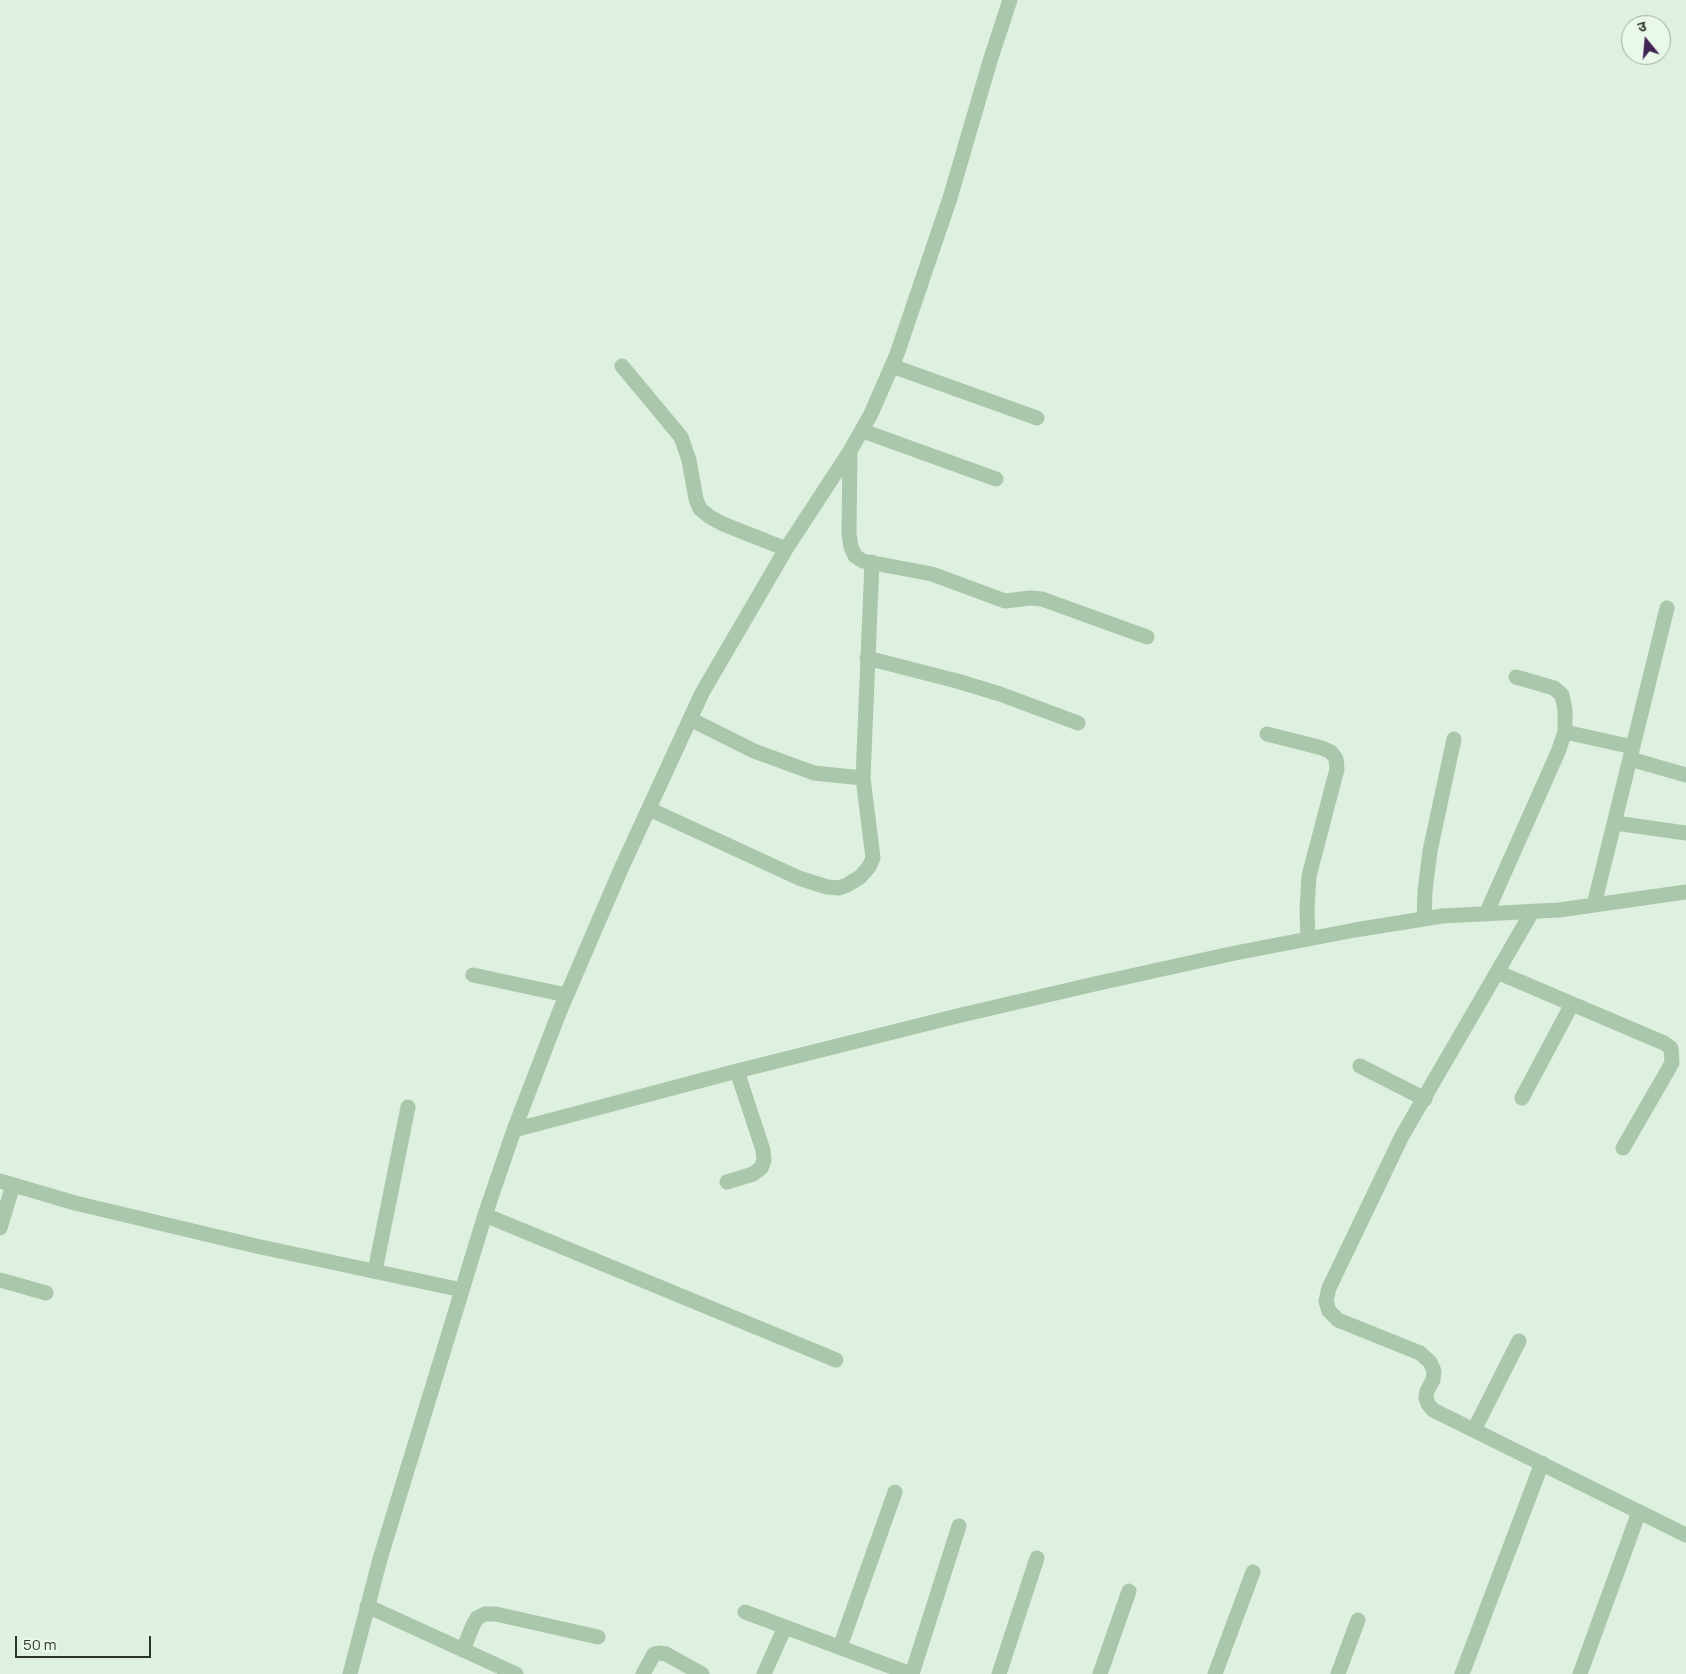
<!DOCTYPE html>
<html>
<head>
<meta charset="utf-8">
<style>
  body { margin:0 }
  #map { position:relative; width:1686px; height:1674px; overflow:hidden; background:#def0df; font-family:Manrope,"Noto Sans Devanagari",sans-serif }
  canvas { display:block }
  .north { position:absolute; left:1621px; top:15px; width:50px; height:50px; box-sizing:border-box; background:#eaf8eb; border:1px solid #9eaa9d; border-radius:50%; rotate:343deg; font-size:14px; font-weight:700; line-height:20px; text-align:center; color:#2b3629 }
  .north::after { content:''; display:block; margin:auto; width:18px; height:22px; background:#402254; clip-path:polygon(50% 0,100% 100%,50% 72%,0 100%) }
  .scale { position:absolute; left:15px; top:1636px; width:136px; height:22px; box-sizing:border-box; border:2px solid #2b3629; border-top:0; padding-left:6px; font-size:15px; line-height:18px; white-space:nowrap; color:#2b3629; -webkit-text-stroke:4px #eaf8eb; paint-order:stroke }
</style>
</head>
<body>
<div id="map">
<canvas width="1686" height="1674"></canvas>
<div class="north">उ</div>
<div class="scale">50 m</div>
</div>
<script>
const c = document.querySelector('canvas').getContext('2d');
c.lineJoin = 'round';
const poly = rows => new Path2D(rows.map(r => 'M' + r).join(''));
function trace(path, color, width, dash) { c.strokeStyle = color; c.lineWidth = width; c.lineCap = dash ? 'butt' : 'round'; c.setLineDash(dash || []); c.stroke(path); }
trace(poly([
  [622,366,681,437,689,460,696,499,700,509,710,517,723,524,786,549],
  [892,366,1037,418],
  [863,431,996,479],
  [850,451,849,534,851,547,855,556,863,561,932,574,1005,601,1030,598,1042,599,1147,637],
  [867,658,957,681,1000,694,1078,723],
  [690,719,754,751,814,773,863,778],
  [1565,732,1633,747],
  [1267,734,1322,748,1331,752,1336,759,1337,769,1309,876,1307,910,1308,939],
  [1630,759,1686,775],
  [649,809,799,878,827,887,839,888,847,885,860,877,869,867,873,858,863,778,872,562],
  [1615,823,1686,833],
  [1594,905,1667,608],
  [1532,912,1402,1136,1329,1288,1326,1301,1329,1311,1338,1320,1420,1353,1430,1362,1434,1371,1433,1380,1427,1391,1426,1398,1428,1404,1433,1410,1686,1535],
  [1486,914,1558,752,1565,732,1565,710,1562,695,1554,688,1516,677],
  [1424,919,1425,891,1430,851,1454,739],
  [1497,972,1664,1043,1671,1048,1672,1063,1623,1148],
  [473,975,566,995],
  [1360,1066,1425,1099],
  [1522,1098,1572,1004],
  [514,1130,737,1071,957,1016,1099,983,1235,953,1355,930,1442,916,1559,910,1686,892],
  [0,1181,75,1203,256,1246,462,1290],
  [727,1182,753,1174,761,1168,764,1160,763,1150,737,1071],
  [485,1215,836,1360],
  [0,1228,13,1185],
  [375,1271,408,1107],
  [0,1280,46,1293],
  [1474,1430,1519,1341],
  [367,1606,516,1674],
  [745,1612,911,1674],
  [840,1647,895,1492],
  [463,1650,473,1625,477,1618,485,1614,496,1614,598,1637],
  [350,1674,380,1559,485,1215,514,1130,559,1013,621,869,702,693,786,549,850,451,871,414,897,354,950,198,990,61,1010,0],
  [643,1674,654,1654,659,1653,666,1654,702,1674],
  [764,1674,785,1627],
  [912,1674,959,1526],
  [999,1674,1037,1558],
  [1100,1674,1129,1591],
  [1215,1674,1253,1572],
  [1338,1674,1358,1620],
  [1462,1674,1542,1463],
  [1580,1674,1639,1512]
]), '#abc7ab', 15);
</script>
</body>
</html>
